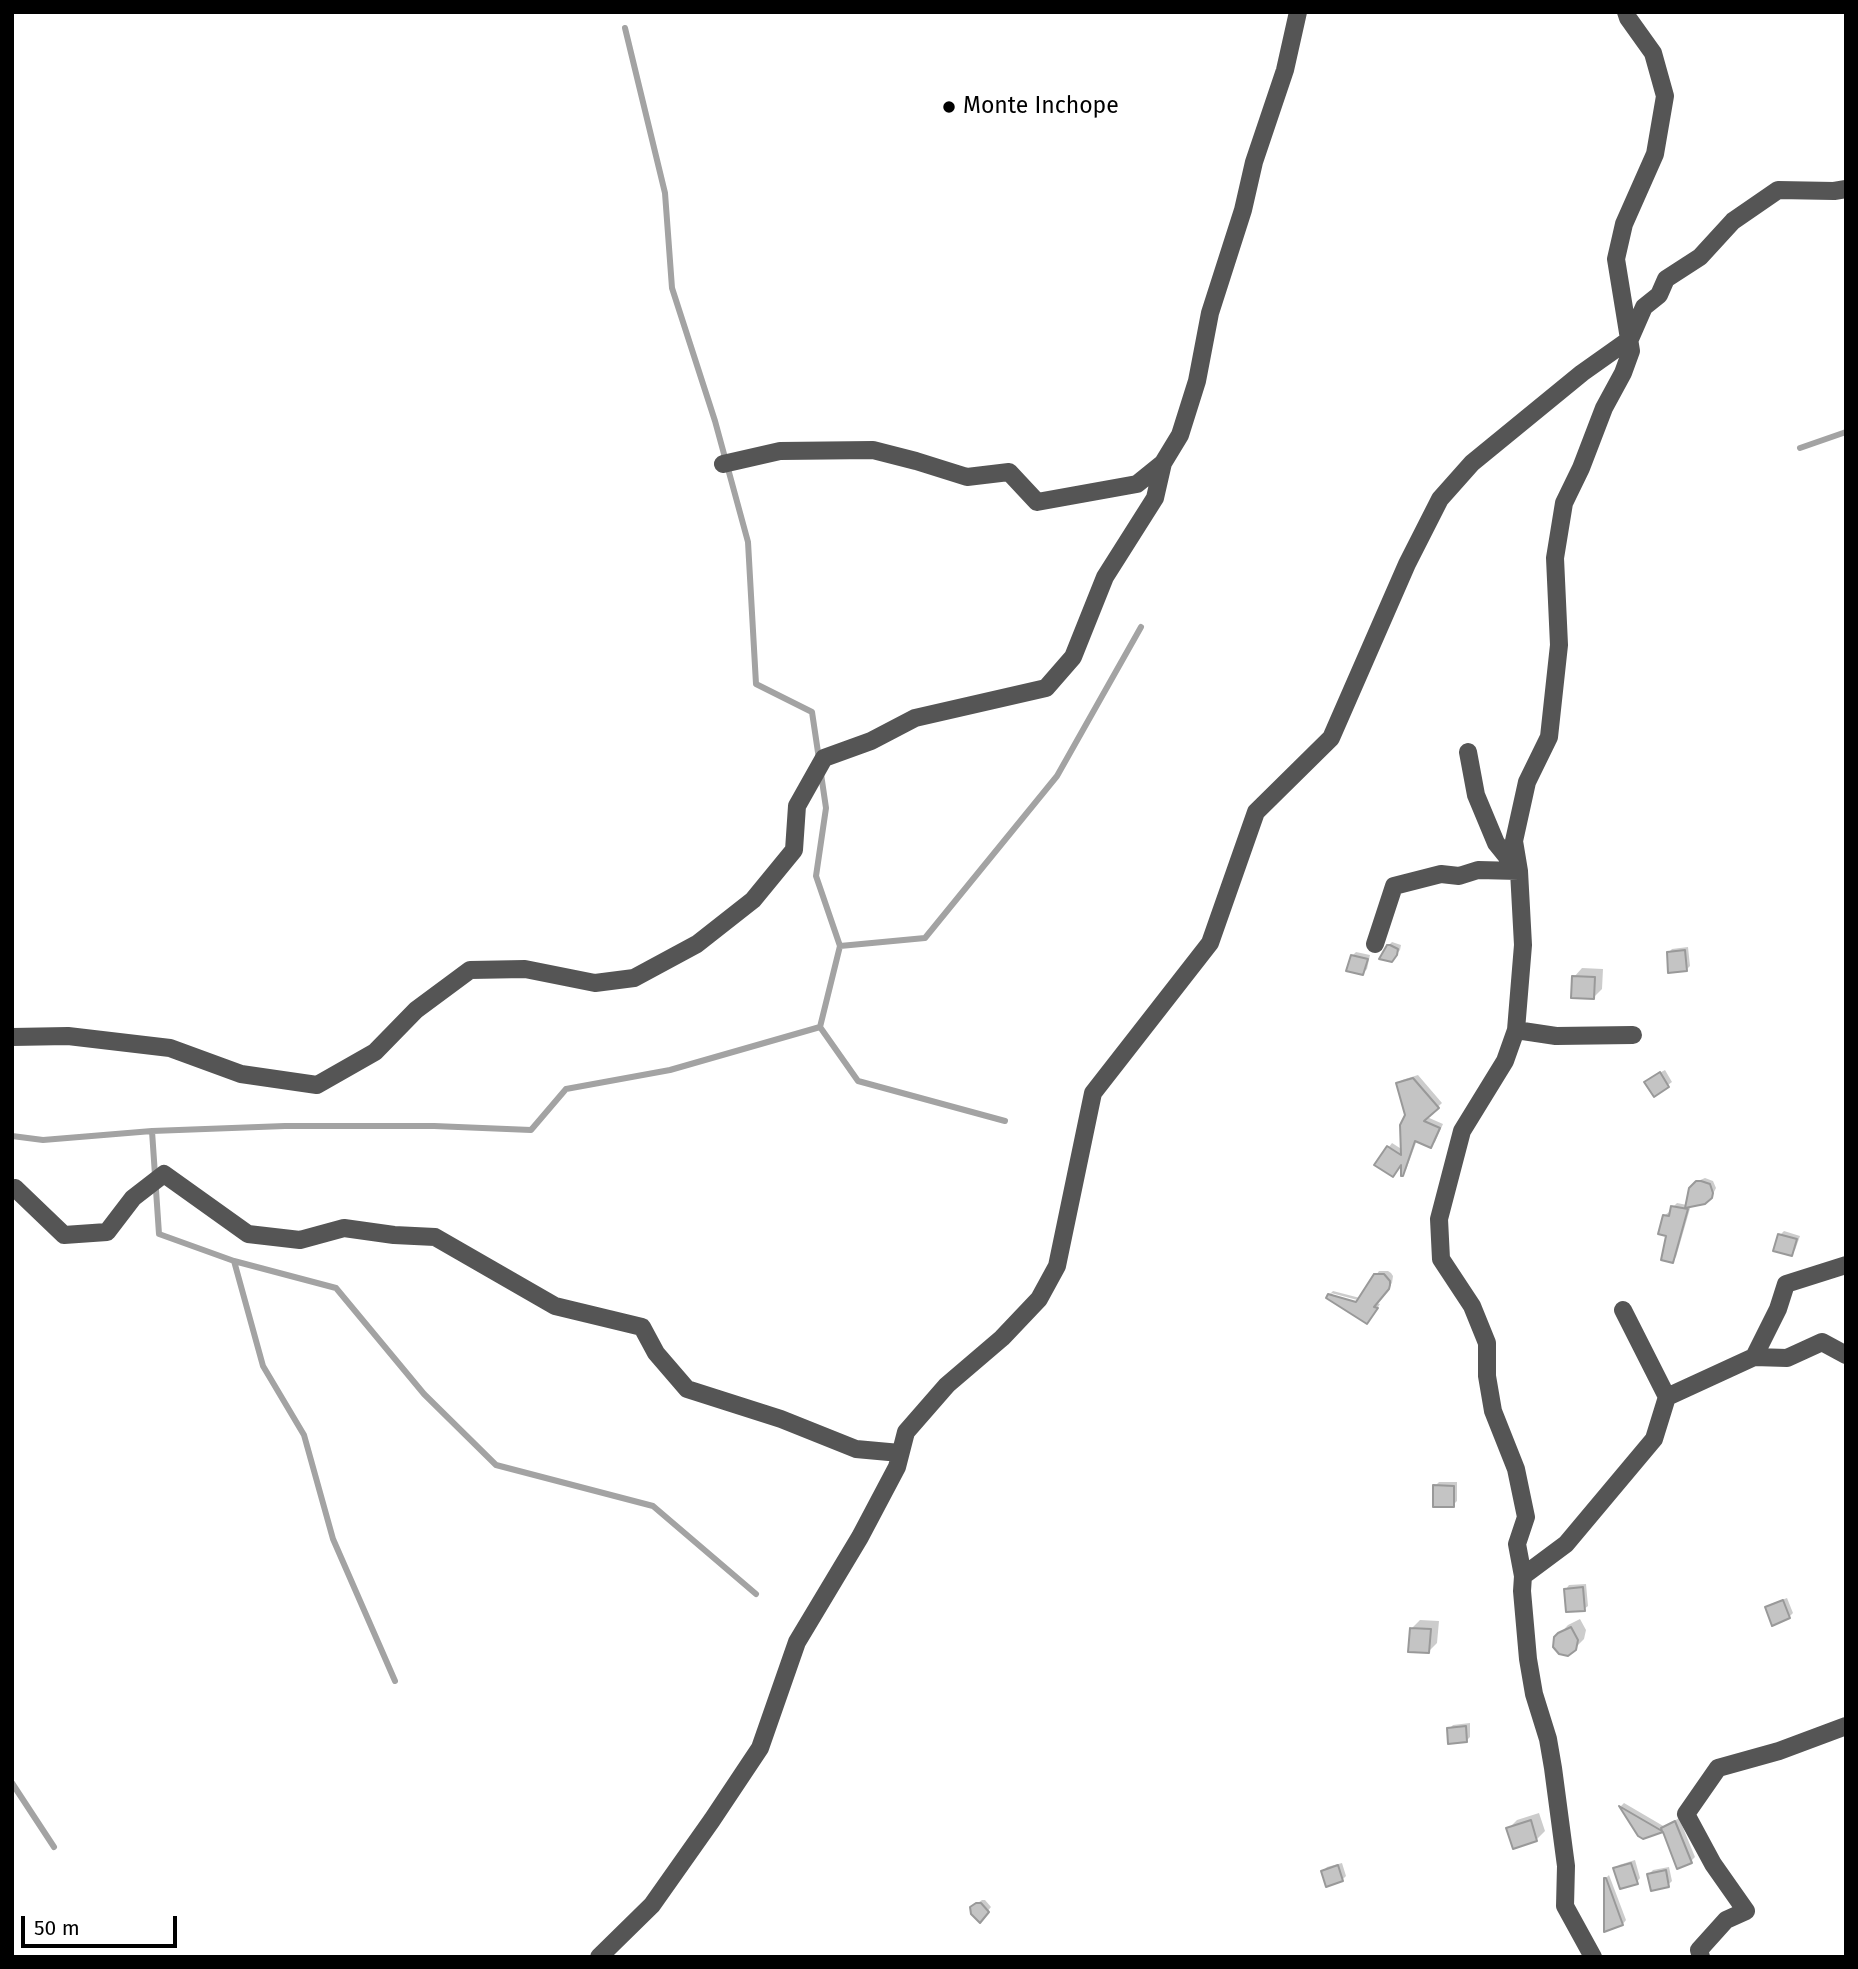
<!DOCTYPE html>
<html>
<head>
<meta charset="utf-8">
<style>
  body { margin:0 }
  #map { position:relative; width:1858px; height:1969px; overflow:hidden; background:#fff; font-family:"Fira Sans",sans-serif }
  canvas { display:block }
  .frame { position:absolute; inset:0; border:14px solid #000; pointer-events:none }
  .scale { position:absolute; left:21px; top:1916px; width:156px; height:32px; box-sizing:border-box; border:4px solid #000; border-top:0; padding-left:9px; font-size:21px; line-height:24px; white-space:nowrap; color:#000; -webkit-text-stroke:5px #fff; paint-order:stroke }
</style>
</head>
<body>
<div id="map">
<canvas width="1858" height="1969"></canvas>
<div class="frame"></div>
<div class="scale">50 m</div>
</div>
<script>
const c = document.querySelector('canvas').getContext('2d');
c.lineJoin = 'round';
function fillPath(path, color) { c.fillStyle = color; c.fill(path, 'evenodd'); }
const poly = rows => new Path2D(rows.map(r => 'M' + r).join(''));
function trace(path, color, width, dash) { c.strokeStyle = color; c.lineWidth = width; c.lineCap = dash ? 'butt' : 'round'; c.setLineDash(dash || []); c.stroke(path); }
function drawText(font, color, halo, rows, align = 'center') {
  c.font = font + ' "Fira Sans",sans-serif'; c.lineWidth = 7; c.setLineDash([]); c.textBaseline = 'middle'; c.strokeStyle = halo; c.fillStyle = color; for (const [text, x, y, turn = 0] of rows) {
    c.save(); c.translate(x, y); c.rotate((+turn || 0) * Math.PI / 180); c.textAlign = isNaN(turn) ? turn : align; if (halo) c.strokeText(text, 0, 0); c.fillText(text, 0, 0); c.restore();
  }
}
fillPath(poly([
  [1392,942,1401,945,1400,950,1395,956,1388,946],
  [1688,947,1690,966,1686,970,1668,953,1672,949],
  [1356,952,1370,955,1367,969,1363,973,1352,956],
  [1582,968,1603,969,1602,989,1594,997,1574,977],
  [1665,1070,1672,1082,1654,1095,1650,1078],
  [1418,1075,1442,1103,1427,1117,1443,1124,1435,1142,1431,1146,1417,1140,1406,1170,1403,1174,1403,1162,1376,1164,1392,1143,1403,1150,1407,1115,1398,1084,1402,1080],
  [1705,1178,1713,1181,1716,1188,1712,1196,1708,1200,1691,1205,1676,1257,1672,1261,1665,1215,1669,1212,1672,1212,1673,1207,1677,1203,1687,1205,1693,1185,1698,1181],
  [1784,1231,1800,1236,1795,1250,1791,1254,1780,1235],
  [1379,1271,1388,1271,1391,1273,1393,1276,1392,1283,1376,1303,1380,1304,1371,1318,1329,1295,1331,1293,1335,1297,1364,1306,1365,1302,1331,1293,1333,1291,1360,1298],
  [1439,1482,1457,1482,1457,1501,1453,1505,1435,1486],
  [1586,1584,1588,1606,1584,1609,1566,1589,1569,1585],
  [1787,1598,1793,1613,1789,1617,1767,1608,1771,1604],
  [1580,1619,1586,1630,1584,1639,1575,1648,1556,1638,1568,1625],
  [1420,1620,1439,1621,1437,1643,1428,1652,1411,1629],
  [1470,1723,1470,1737,1466,1741,1449,1729,1453,1725],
  [1624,1803,1665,1827,1679,1818,1695,1857,1691,1861,1664,1830,1643,1837,1639,1834,1621,1806],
  [1539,1813,1545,1831,1536,1840,1508,1829,1517,1820],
  [1635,1860,1640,1878,1637,1882,1615,1869,1619,1865],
  [1342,1863,1346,1876,1342,1880,1323,1871,1327,1867],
  [1669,1867,1672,1881,1668,1885,1649,1874,1653,1870],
  [1609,1875,1626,1920,1623,1924,1606,1930,1605,1879],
  [982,1900,985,1900,991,1907,983,1917,972,1907]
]), '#0003');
trace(poly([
  [625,28,665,193,672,288,715,421,748,542,756,684,812,712,819,759],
  [1800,448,1846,432],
  [821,774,826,808,816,876,840,946],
  [820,1027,840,946,925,938,1057,776,1141,627],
  [152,1131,285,1126,434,1126,531,1130,566,1089,670,1070,820,1027,858,1081,1005,1121],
  [12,1136,43,1140,152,1131,159,1234,234,1261,336,1288,424,1394,496,1465,653,1506,756,1594],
  [234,1261,263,1366,304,1435,333,1539,395,1681],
  [12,1783,54,1847]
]), '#a3a3a3', 6);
const building = poly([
  [1387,945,1390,945,1398,949,1397,955,1392,962,1379,959,1387,945],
  [1685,950,1687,971,1668,973,1667,952,1685,950],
  [1351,955,1368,959,1363,975,1346,971,1351,955],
  [1572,976,1595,977,1594,999,1571,998,1572,976],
  [1660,1072,1669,1087,1654,1097,1644,1082,1660,1072],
  [1413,1078,1439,1108,1424,1121,1440,1128,1431,1148,1415,1141,1403,1176,1401,1176,1401,1165,1393,1177,1374,1165,1387,1146,1401,1155,1400,1125,1405,1115,1396,1083,1413,1078],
  [1696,1181,1701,1181,1710,1184,1713,1193,1712,1198,1705,1204,1685,1208,1689,1188,1696,1181],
  [1671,1206,1688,1209,1673,1263,1661,1260,1666,1236,1658,1234,1663,1215,1669,1216,1671,1206],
  [1778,1234,1797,1239,1792,1256,1773,1251,1778,1234],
  [1374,1274,1384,1274,1390,1281,1390,1285,1389,1289,1374,1307,1378,1308,1367,1324,1326,1298,1328,1294,1356,1302,1374,1274],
  [1433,1485,1454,1486,1454,1507,1433,1507,1433,1485],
  [1583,1587,1585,1611,1566,1612,1564,1589,1583,1587],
  [1783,1600,1790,1618,1772,1626,1765,1607,1783,1600],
  [1571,1627,1578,1640,1576,1650,1568,1656,1559,1654,1553,1647,1554,1637,1558,1633,1571,1627],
  [1410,1628,1431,1629,1429,1653,1408,1652,1410,1628],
  [1466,1726,1467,1742,1448,1744,1447,1728,1466,1726],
  [1619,1806,1662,1831,1661,1828,1675,1821,1692,1863,1677,1869,1663,1832,1643,1839,1638,1836,1619,1806],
  [1531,1820,1537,1841,1513,1849,1506,1828,1531,1820],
  [1631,1863,1638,1884,1620,1889,1613,1868,1631,1863],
  [1338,1865,1343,1881,1326,1887,1321,1871,1338,1865],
  [1666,1870,1669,1887,1651,1891,1647,1874,1666,1870],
  [1604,1878,1606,1878,1623,1925,1604,1932,1604,1878],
  [976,1903,981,1903,989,1912,980,1923,971,1914,970,1907,976,1903]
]);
fillPath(building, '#c4c4c4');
trace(building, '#999', 2);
trace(poly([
  [723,464,780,451,873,450,916,461,967,477,1009,472,1037,502,1137,484,1163,463,1180,435,1197,381,1210,313,1243,210,1254,162,1285,70,1298,12],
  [1468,752,1476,795,1496,843,1517,869],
  [1375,944,1394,886,1441,874,1459,876,1478,870,1519,871],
  [1516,1030,1556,1036,1633,1035],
  [12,1037,68,1036,170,1048,241,1074,317,1085,375,1052,416,1010,470,970,525,969,595,983,634,978,697,944,753,900,794,850,797,806,824,758,871,741,915,718,1046,688,1073,657,1105,577,1155,498,1163,463],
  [12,1190,15,1188,64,1235,107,1232,133,1198,164,1174,248,1234,300,1240,344,1228,394,1235,435,1237,555,1306,642,1327,656,1353,687,1389,781,1419,856,1449,900,1453],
  [1754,1357,1787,1358,1822,1342,1846,1355],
  [1667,1397,1754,1357,1778,1309,1786,1284,1846,1265],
  [1523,1576,1566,1544,1654,1439,1667,1397,1623,1310],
  [599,1957,652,1905,712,1820,760,1748,797,1642,860,1537,897,1467,906,1432,947,1385,1002,1338,1039,1299,1057,1266,1093,1093,1210,943,1256,812,1331,738,1407,564,1440,499,1472,463,1582,373,1630,339,1644,307,1659,295,1666,279,1700,257,1733,221,1778,190,1834,191,1846,189],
  [1593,1957,1565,1906,1566,1866,1553,1768,1548,1739,1534,1694,1528,1659,1522,1591,1523,1576,1517,1544,1526,1517,1516,1469,1493,1411,1487,1376,1487,1343,1472,1306,1441,1259,1439,1219,1462,1131,1505,1061,1516,1030,1523,945,1519,871,1514,841,1527,782,1549,737,1559,645,1555,558,1564,503,1581,468,1604,408,1623,373,1631,351,1616,259,1624,224,1655,154,1665,96,1653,53,1628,18,1626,12],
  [1701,1957,1699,1950,1726,1920,1746,1911,1713,1864,1686,1814,1718,1768,1779,1751,1846,1726]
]), '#555', 18);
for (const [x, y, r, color] of [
  [949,107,7,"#000"]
]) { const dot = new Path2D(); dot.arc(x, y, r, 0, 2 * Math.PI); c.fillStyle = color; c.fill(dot); trace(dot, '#fff', 2.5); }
drawText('23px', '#000', '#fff', [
  ["Monte Inchope",963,107]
], 'left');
</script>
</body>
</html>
